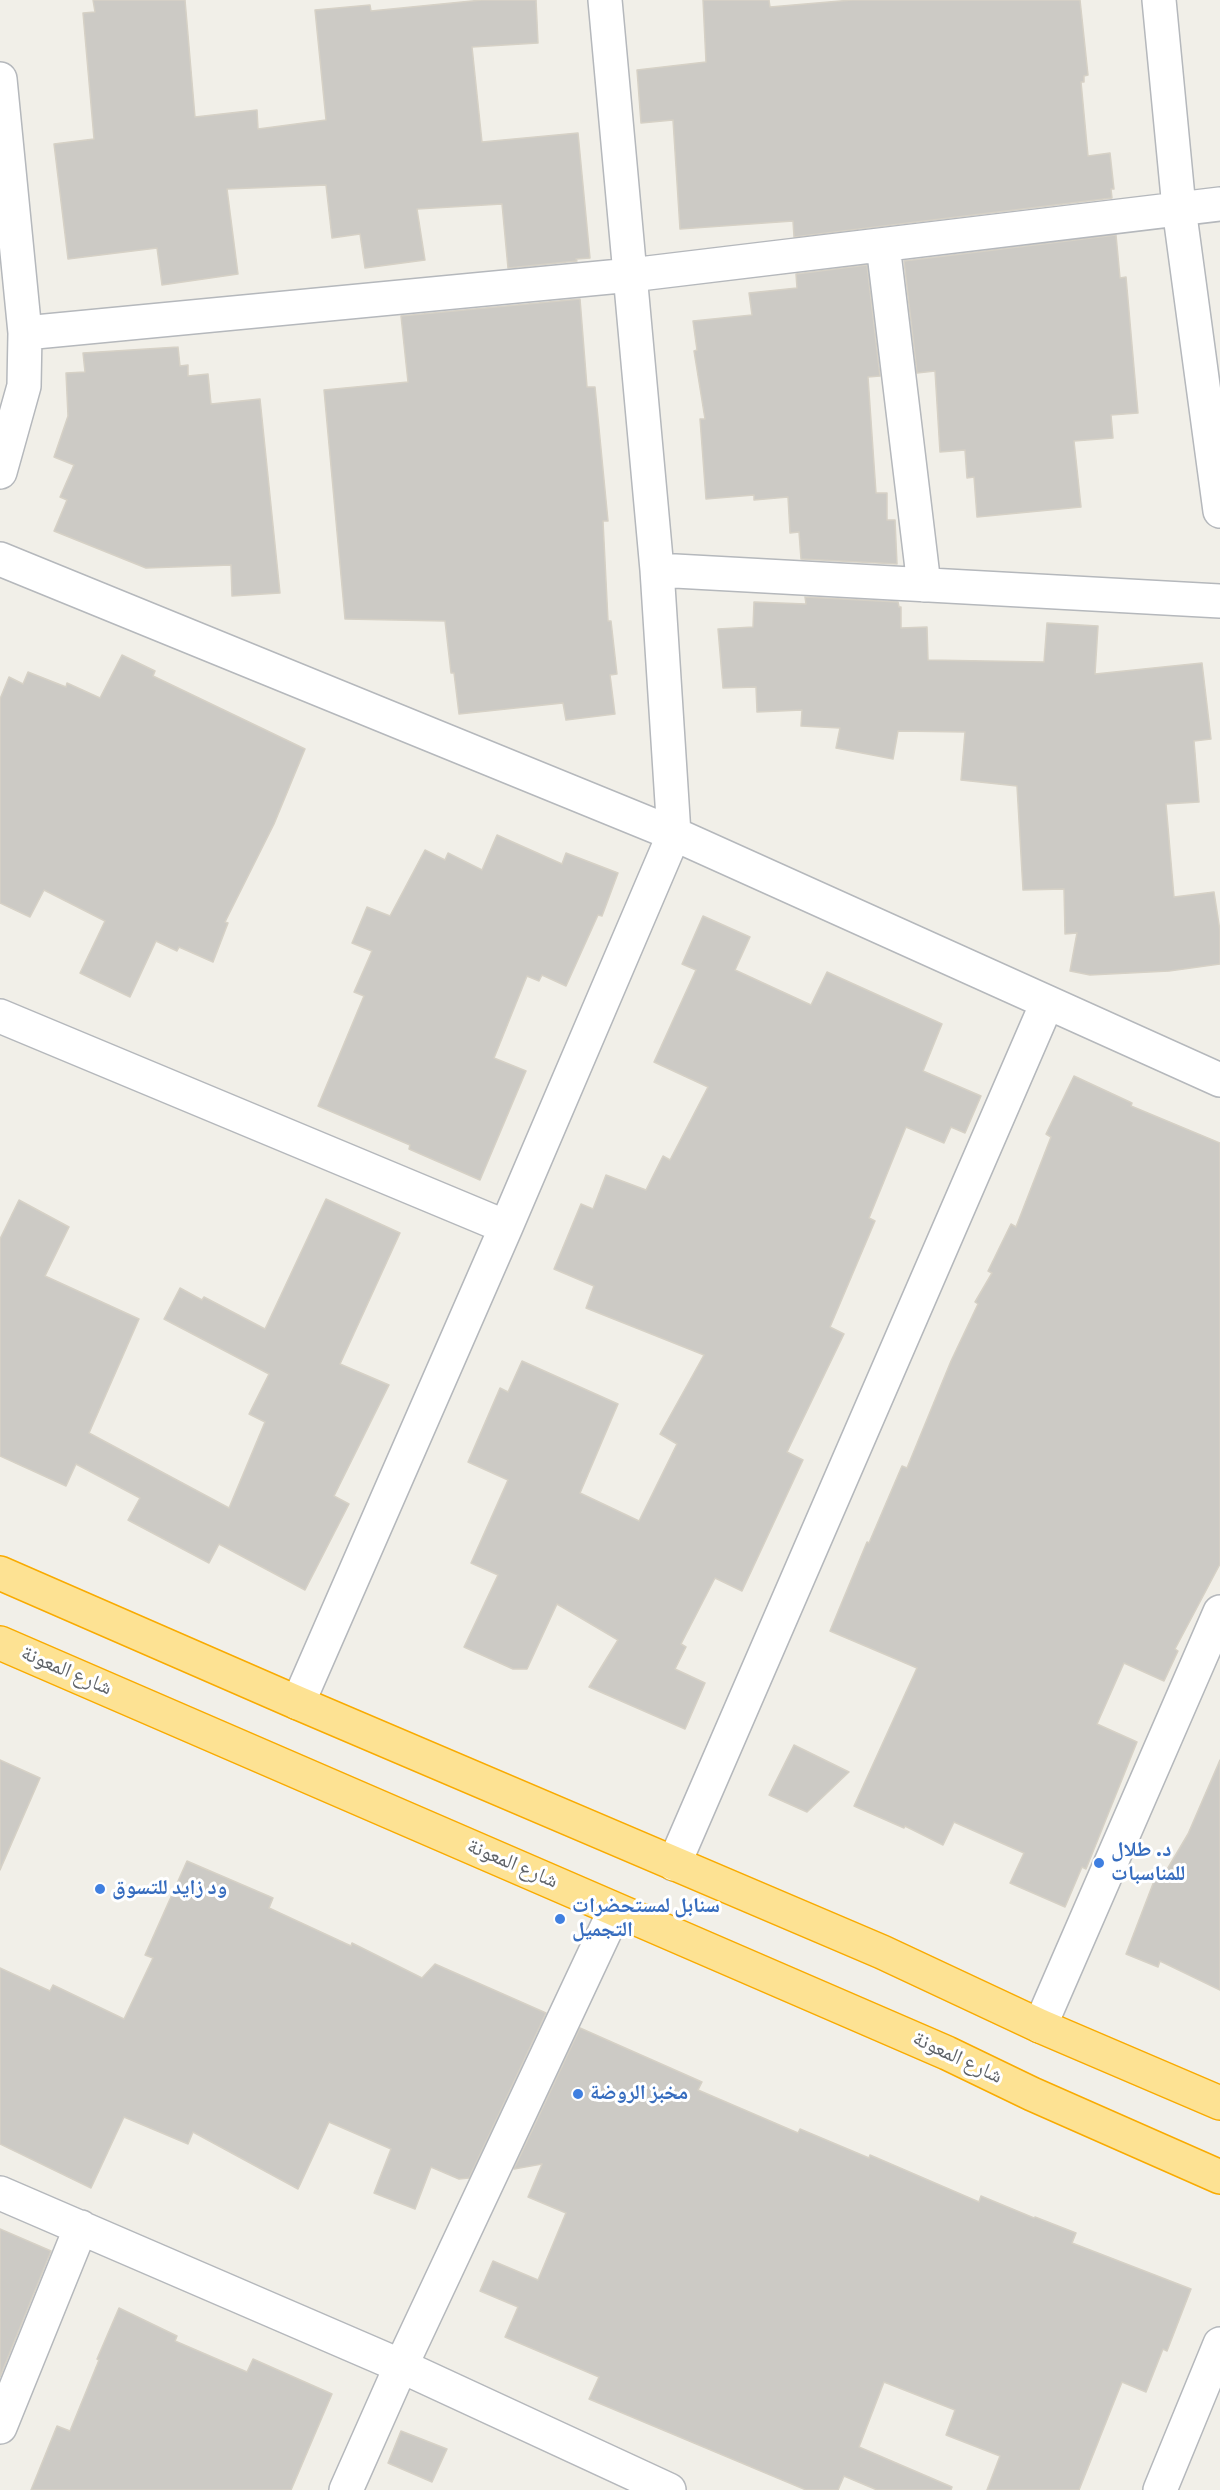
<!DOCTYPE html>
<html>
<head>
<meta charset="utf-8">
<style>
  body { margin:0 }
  canvas { display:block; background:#f1efe8 }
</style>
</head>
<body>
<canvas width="1220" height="2490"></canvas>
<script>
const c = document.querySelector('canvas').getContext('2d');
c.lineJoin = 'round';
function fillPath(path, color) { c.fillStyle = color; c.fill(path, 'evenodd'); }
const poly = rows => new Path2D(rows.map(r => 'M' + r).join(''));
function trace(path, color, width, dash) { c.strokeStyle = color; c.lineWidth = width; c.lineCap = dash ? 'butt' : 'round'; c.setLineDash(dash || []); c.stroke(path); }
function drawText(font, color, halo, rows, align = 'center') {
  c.font = font + ' "Source Sans 3","Noto Naskh Arabic",sans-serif'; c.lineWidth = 6; c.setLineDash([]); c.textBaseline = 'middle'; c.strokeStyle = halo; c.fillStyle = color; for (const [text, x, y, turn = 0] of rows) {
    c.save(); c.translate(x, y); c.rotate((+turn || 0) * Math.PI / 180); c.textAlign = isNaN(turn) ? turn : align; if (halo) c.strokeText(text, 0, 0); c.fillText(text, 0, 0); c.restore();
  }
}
const building = poly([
  [93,0,185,0,195,117,257,110,258,129,326,120,315,10,370,5,371,11,482,0,536,0,538,43,472,47,482,142,578,133,590,258,576,259,577,261,508,268,502,204,417,209,425,260,365,268,360,234,332,238,326,185,227,189,238,274,162,285,157,248,68,259,54,144,94,139,83,13,95,12,93,0],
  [703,0,769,0,770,7,852,0,1080,0,1088,75,1084,76,1084,82,1081,82,1088,156,1110,153,1114,189,1111,189,1112,198,794,237,793,221,680,229,673,120,641,123,637,70,706,62,703,0],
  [1116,235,1120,278,1126,277,1138,413,1111,415,1113,438,1074,441,1081,507,977,517,974,477,967,478,965,450,940,452,935,371,917,373,904,261,1116,235],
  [867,265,880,376,868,377,876,493,887,493,887,520,895,520,897,564,801,559,799,532,790,533,788,497,754,500,754,495,706,499,700,419,705,419,694,351,697,350,693,321,752,315,749,293,797,288,796,274,867,265],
  [580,299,587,387,595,387,608,521,603,521,608,621,611,621,617,674,610,675,615,714,566,720,563,703,459,714,454,673,451,673,445,621,345,619,324,390,408,382,401,316,580,299],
  [178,347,180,366,188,365,188,376,208,374,211,404,260,399,280,593,232,596,231,565,146,568,54,531,67,500,60,497,74,465,54,457,68,416,66,373,85,372,83,353,178,347],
  [805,597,898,602,899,607,901,607,901,628,927,627,928,660,1044,662,1047,623,1098,626,1095,674,1202,663,1211,739,1194,741,1199,802,1166,804,1174,897,1214,892,1220,931,1220,964,1169,971,1090,975,1070,971,1077,933,1065,934,1064,889,1023,890,1017,786,961,780,965,732,898,731,893,759,836,748,840,728,801,726,802,710,757,712,756,687,723,688,718,629,753,627,754,602,806,604,805,597],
  [122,655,155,671,153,676,305,749,274,824,225,922,228,923,213,962,179,947,177,951,156,941,130,997,80,973,105,921,44,890,30,917,0,903,0,699,9,677,23,684,28,672,66,687,67,683,100,698,122,655],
  [497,835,562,864,566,853,618,873,602,916,598,915,566,986,542,975,539,981,527,976,494,1058,526,1071,480,1180,409,1149,410,1145,318,1106,364,996,354,992,372,951,352,943,367,907,390,916,425,850,445,860,448,853,482,870,497,835],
  [703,916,750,937,735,970,811,1005,827,972,942,1024,923,1071,981,1096,965,1133,951,1127,944,1143,906,1127,869,1218,875,1221,830,1327,844,1334,787,1452,803,1460,742,1591,715,1578,681,1644,686,1647,675,1669,705,1683,685,1729,589,1687,618,1640,557,1604,527,1669,513,1669,464,1647,498,1575,471,1563,508,1480,468,1462,500,1388,508,1392,522,1361,618,1404,580,1493,639,1521,677,1444,660,1434,704,1355,586,1308,594,1286,554,1269,581,1204,593,1209,606,1175,646,1190,663,1156,670,1160,708,1087,654,1062,696,970,682,964,703,916],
  [1074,1076,1132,1103,1131,1106,1220,1143,1220,1564,1175,1649,1178,1651,1164,1681,1124,1663,1097,1724,1137,1742,1086,1869,1082,1867,1065,1907,1010,1883,1024,1853,954,1822,943,1845,905,1826,904,1828,854,1806,917,1668,830,1631,867,1542,869,1543,902,1466,907,1468,951,1361,978,1304,975,1302,992,1273,988,1271,1011,1224,1016,1227,1051,1137,1046,1134,1074,1076],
  [326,1199,400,1233,340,1364,389,1385,334,1496,349,1504,305,1590,219,1544,209,1563,128,1520,140,1498,76,1464,66,1486,0,1456,0,1239,19,1200,69,1227,45,1276,139,1319,89,1433,229,1508,265,1422,249,1414,269,1374,164,1319,180,1288,202,1300,204,1297,265,1329,326,1199],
  [794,1745,849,1772,807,1812,769,1795,794,1745],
  [0,1760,40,1778,0,1870,0,1760],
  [1220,1760,1220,1990,1160,1961,1158,1967,1126,1954,1156,1876,1162,1878,1188,1834,1220,1760],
  [187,1861,273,1898,269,1908,351,1946,352,1943,422,1978,435,1964,546,2013,469,2178,459,2179,431,2167,415,2209,374,2193,391,2149,329,2122,298,2189,193,2132,188,2144,124,2117,91,2188,0,2144,0,1968,50,1991,53,1985,124,2019,153,1958,145,1955,187,1861],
  [580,2028,702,2082,698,2090,798,2133,800,2129,869,2158,870,2155,979,2202,981,2196,1034,2218,1035,2217,1076,2233,1072,2243,1191,2289,1167,2351,1163,2349,1146,2392,1122,2382,1079,2490,987,2490,1000,2456,946,2435,955,2410,884,2382,859,2447,952,2487,951,2490,877,2490,844,2476,838,2490,806,2490,589,2399,599,2377,505,2337,518,2307,480,2291,493,2261,538,2280,566,2213,528,2197,542,2164,514,2169,580,2028],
  [0,2229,51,2251,0,2377,0,2229],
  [119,2308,177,2336,175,2341,247,2372,253,2359,332,2394,291,2490,31,2490,57,2426,70,2431,99,2360,97,2359,119,2308],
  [401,2431,447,2449,432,2482,388,2463,401,2431]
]);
fillPath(building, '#cccac5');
trace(building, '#d6d1c6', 1.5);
const street = poly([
  [1159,0,1179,208,1220,511],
  [0,79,25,333,24,386,0,472],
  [883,245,924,585],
  [25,333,631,275,1220,204],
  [0,559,674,834,1220,1080],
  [657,570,1220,601],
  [0,1016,506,1227],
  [298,1703,506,1227,674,834,657,570,605,0],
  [674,1864,1047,1003],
  [1040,2026,1220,1612],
  [0,2193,401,2366,669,2490],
  [0,2427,81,2227],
  [346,2490,401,2366,615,1910],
  [1160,2490,1220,2344]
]);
const highway = poly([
  [0,1573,298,1703,882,1952,1040,2026,1220,2103],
  [0,1643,947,2053,1032,2094,1220,2177]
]);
trace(street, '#b5b8bc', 36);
trace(highway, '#f9ab00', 36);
trace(street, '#fff', 33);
trace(highway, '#fde293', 33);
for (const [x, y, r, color] of [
  [1099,1863,6,"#3f7fe0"],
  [100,1889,6,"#3f7fe0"],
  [560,1919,6,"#3f7fe0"],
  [578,2094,6,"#3f7fe0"]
]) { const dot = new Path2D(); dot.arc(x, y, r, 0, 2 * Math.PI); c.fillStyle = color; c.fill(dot); trace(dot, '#fff', 2); }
drawText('21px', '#5f6368', '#fff', [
  ["شارع المعونة",66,1672,23],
  ["شارع المعونة",512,1865,23],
  ["شارع المعونة",957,2059,25]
]);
drawText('bold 21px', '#366cbe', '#fff', [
  ["د. طلال",1111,1851],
  ["للمناسبات",1111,1875],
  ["ود زايد للتسوق",112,1889],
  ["سنابل لمستحضرات",572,1907],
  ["التجميل",572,1931],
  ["مخبز الروضة",590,2094]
], 'left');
</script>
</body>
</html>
